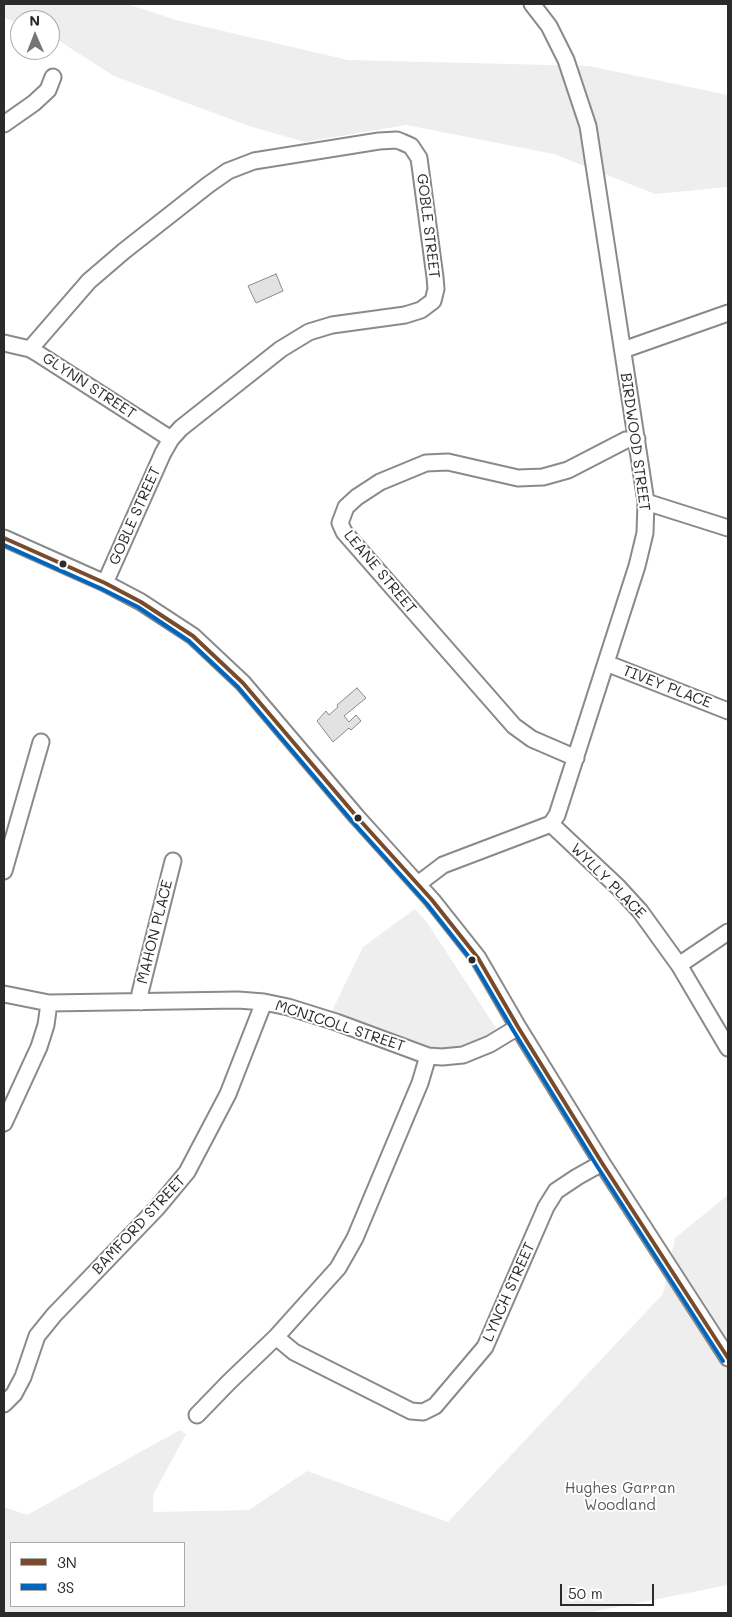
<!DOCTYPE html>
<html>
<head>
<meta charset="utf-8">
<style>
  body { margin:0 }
  #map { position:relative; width:732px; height:1617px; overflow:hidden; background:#fff; font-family:Mali,sans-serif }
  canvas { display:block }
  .frame { position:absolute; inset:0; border:5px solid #2b2b2b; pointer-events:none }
  .legend { position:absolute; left:10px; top:1542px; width:175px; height:65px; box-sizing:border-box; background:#fff; border:1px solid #aaa; margin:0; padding:6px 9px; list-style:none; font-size:15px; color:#2b2b2b }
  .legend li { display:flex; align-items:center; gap:10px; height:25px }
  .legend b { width:25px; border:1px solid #aaa }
  .north { position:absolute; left:10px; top:10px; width:50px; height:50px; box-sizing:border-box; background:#fff; border:1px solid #aaa; border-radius:50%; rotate:359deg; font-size:14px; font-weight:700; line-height:20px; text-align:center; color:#2b2b2b }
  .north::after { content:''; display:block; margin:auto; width:18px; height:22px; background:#757575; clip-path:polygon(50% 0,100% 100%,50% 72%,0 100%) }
  .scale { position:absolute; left:560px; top:1584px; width:94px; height:22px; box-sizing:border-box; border:2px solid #2b2b2b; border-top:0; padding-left:6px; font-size:15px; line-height:18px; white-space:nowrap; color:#2b2b2b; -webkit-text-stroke:4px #fff; paint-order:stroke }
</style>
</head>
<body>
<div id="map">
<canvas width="732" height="1617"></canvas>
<div class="frame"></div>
<ul class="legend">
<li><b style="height:6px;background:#7a4b2a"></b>3N</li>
<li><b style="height:6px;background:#0065bd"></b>3S</li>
</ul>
<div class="north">N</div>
<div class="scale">50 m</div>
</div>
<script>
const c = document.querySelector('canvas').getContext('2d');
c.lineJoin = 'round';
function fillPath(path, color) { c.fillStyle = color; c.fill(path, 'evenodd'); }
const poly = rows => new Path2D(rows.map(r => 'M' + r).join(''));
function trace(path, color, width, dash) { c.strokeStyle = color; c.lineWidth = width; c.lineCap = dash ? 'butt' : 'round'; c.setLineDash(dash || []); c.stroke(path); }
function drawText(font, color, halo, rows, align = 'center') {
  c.font = font + ' Mali,sans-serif'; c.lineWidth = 4; c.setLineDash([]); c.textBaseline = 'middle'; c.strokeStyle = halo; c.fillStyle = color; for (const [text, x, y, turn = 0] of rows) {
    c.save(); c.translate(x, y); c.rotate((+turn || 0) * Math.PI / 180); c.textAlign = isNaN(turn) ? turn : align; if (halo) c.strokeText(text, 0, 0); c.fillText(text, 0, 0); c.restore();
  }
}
fillPath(poly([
  [4,4,127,4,176,20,348,60,589,66,728,95,728,187,655,194,554,154,406,125,305,142,249,126,114,76,50,35,50,20,20,20,20,23,4,18],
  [415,909,428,924,496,1028,493,1033,469,1046,452,1049,424,1046,331,1013,363,947],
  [728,1195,728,1585,587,1613,4,1613,4,1507,27,1515,180,1430,186,1434,153,1495,153,1512,249,1510,307,1471,448,1522,663,1294,675,1238],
  [11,1543,184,1543,184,1606,11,1606]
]), '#eee');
const building = poly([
  [276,274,283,291,256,303,248,286,276,274],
  [357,688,366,698,344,716,349,722,356,715,361,721,351,730,349,728,333,742,317,721,326,711,329,715,338,707,337,705,357,688]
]);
fillPath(building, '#e2e2e2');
trace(building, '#8a8a8a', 1);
const minor = poly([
  [4,124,34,103,48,90,53,77],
  [4,343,30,349,37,353,171,439],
  [30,349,89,281,124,251,208,185,228,171,254,161,379,141,397,140,402,142,411,146,419,158,435,277,436,289,433,301,421,310,405,315,332,325,309,332,281,349,181,428,171,439,163,453,105,583],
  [623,350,728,313],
  [646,502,728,528],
  [4,538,105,583,141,602,193,636,243,683,357,817,432,900,478,958,518,1027,602,1163,728,1358],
  [606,663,728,711],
  [576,758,532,739,514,726,344,532,340,523,346,507,357,497,380,482,426,463,448,462,518,478,543,477,568,470,626,440,637,439],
  [551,824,618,887,640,911,679,965,728,1048],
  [4,871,41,742],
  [418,884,443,865,551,824,557,815,637,566,645,533,646,502,588,126,566,60,549,26,532,4],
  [679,965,728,932],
  [4,994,49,1003,238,1000,264,1002,288,1007,336,1022,428,1056,442,1057,463,1055,490,1044,518,1027],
  [141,1002,140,993,173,861],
  [4,1123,39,1047,46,1025,49,1003],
  [276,1337,294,1352,411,1411,423,1412,435,1406,485,1347,546,1207,556,1191,577,1177,602,1163],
  [4,1404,14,1394,23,1377,37,1336,54,1315,157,1208,187,1172,228,1094,264,1002],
  [197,1415,229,1382,276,1337,338,1268,355,1238,420,1083,428,1056]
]);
trace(minor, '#8a8a8a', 19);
trace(minor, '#fff', 15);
trace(poly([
  [4,538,105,583,141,602,193,636,243,683,357,817,432,900,478,958,518,1027,602,1163,728,1358]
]), '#7a4b2a', 4);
trace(poly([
  [4,545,102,589,138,607,189,641,238,687,352,821,427,904,473,962,513,1030,597,1166,723,1361]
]), '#0065bd', 4);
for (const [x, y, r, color] of [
  [63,564,4.5,"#2b2b2b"],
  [358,818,4.5,"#2b2b2b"],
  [472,960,4.5,"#2b2b2b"]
]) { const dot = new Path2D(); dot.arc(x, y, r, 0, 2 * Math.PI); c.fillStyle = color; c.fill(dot); trace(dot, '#fff', 2); }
drawText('15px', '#2b2b2b', '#fff', [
  ["GOBLE STREET",428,226,83],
  ["GLYNN STREET",89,386,33],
  ["BIRDWOOD STREET",635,442,82],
  ["GOBLE STREET",135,516,-66],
  ["LEANE STREET",380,572,50],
  ["TIVEY PLACE",667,687,21],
  ["WYLLY PLACE",608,881,45],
  ["MAHON PLACE",155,932,-76],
  ["MCNICOLL STREET",340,1026,18],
  ["BAMFORD STREET",139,1225,-47],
  ["LYNCH STREET",509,1292,-66]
]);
drawText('15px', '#585858', '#fff', [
  ["Hughes Garran",620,1488],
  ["Woodland",620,1505]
]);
</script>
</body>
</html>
